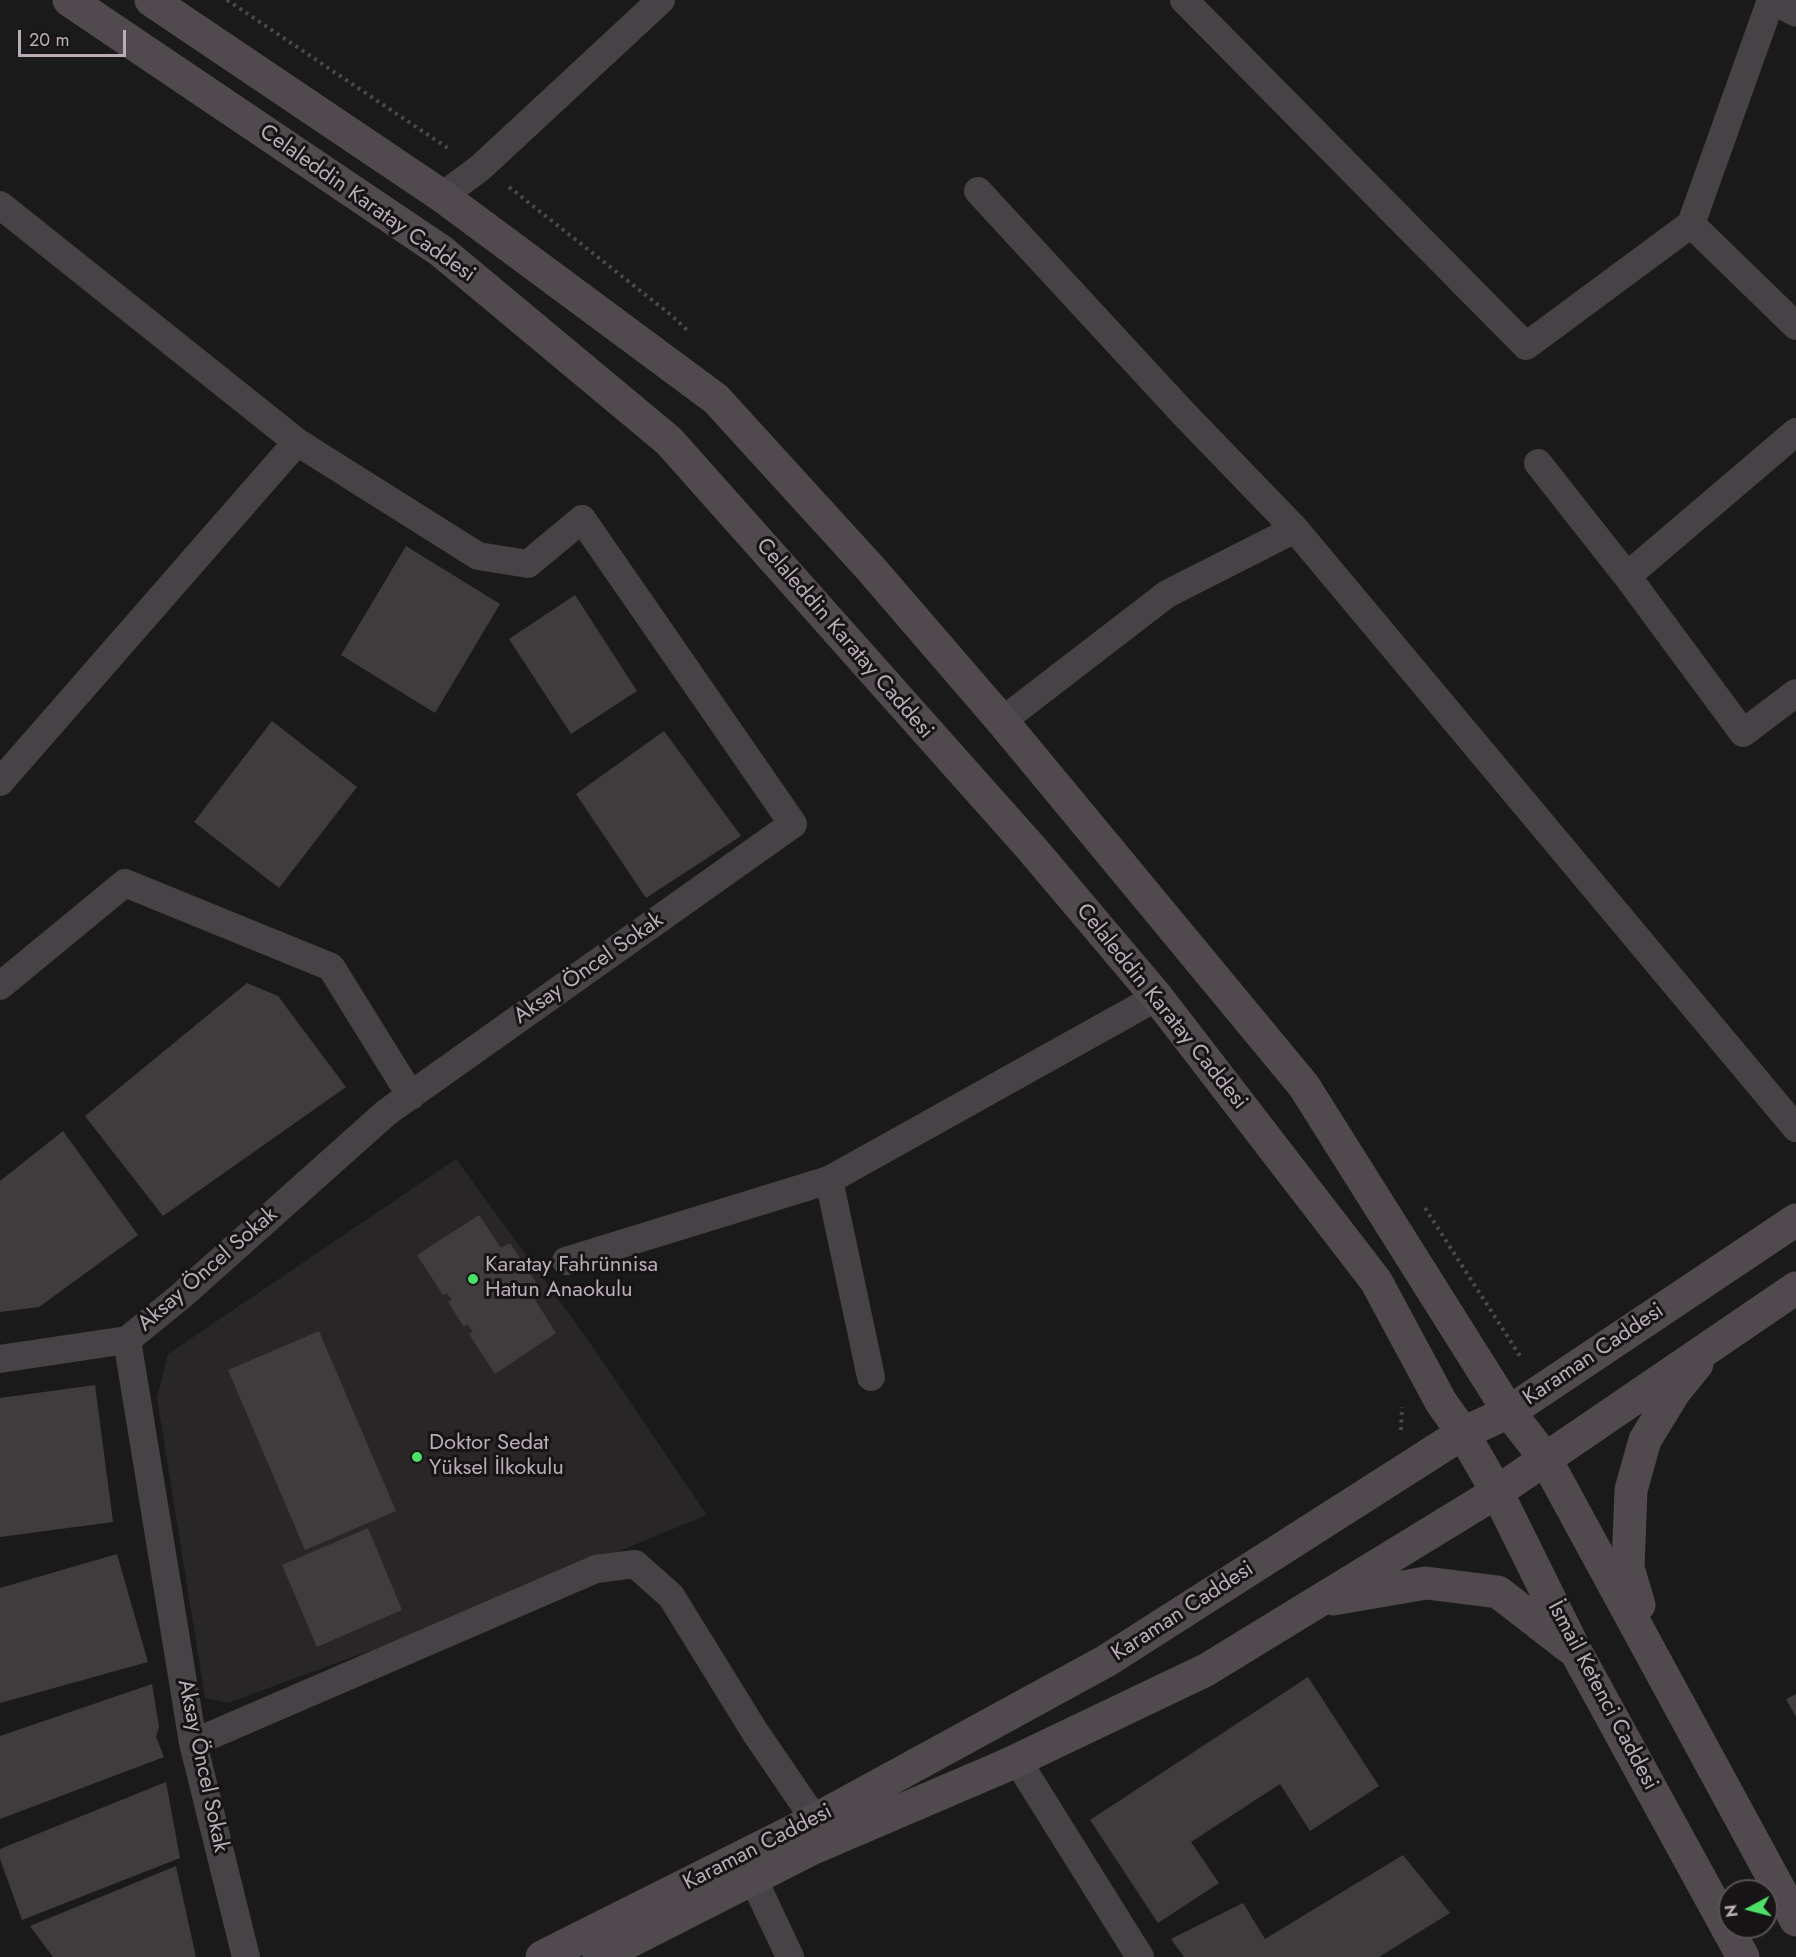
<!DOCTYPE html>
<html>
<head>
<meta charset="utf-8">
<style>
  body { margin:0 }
  #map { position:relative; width:1796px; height:1957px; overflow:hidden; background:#1b1a1a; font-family:Jost,sans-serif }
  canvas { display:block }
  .north { position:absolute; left:1718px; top:1879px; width:60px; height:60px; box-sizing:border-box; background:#161415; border:2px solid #585156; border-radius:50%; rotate:263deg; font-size:16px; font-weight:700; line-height:24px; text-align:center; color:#baadb7 }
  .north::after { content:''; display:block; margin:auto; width:21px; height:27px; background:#4de068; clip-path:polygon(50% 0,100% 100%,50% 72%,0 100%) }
  .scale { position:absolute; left:18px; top:30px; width:108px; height:27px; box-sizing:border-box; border:3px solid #baadb7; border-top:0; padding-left:8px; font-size:18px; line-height:21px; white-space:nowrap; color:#baadb7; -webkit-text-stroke:4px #161415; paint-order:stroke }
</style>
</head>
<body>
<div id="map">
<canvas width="1796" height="1957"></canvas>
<div class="north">N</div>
<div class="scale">20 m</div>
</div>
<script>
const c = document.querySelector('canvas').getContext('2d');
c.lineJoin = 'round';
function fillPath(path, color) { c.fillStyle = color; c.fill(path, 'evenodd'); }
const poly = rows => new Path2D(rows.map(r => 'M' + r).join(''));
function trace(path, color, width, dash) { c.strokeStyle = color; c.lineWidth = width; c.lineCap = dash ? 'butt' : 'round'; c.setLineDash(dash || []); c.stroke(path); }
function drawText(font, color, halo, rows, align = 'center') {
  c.font = font + ' Jost,sans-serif'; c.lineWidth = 6; c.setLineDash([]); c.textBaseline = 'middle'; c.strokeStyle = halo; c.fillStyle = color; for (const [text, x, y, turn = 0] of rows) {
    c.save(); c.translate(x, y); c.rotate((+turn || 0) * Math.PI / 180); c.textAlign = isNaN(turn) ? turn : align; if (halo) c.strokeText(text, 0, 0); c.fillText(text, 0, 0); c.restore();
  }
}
fillPath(poly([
  [456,1159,586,1337,707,1515,434,1627,228,1703,205,1698,157,1398,168,1354]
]), '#282627');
fillPath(poly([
  [406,546,500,604,435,713,341,655],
  [575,595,637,691,571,734,509,639],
  [272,721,357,787,279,888,194,822],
  [664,731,741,836,646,898,576,794],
  [247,983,278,996,346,1087,163,1216,85,1116],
  [63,1131,138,1235,39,1307,0,1312,0,1181],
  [479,1215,501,1248,510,1243,542,1292,534,1298,556,1333,495,1374,469,1334,473,1332,467,1324,464,1327,448,1302,452,1300,447,1293,443,1295,417,1255],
  [319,1331,396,1511,305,1550,228,1370],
  [95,1385,113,1522,0,1537,0,1398],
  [368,1528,402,1610,317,1647,282,1565],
  [117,1554,148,1662,0,1703,0,1588],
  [1308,1677,1379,1786,1310,1831,1280,1784,1191,1842,1219,1883,1158,1923,1090,1820],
  [152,1684,159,1727,156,1737,164,1757,0,1819,0,1736],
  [1796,1694,1796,1717,1786,1699],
  [166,1782,180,1858,22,1920,0,1859,0,1849],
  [1403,1855,1450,1913,1379,1957,1184,1957,1171,1939,1243,1903,1265,1939],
  [176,1866,196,1957,53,1957,30,1926]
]), '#403c3e');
trace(poly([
  [227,0,449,149],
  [509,187,671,315,688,331],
  [1425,1208,1522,1359],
  [1401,1430,1402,1407]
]), '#4e474c', 4, [3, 4.5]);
trace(poly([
  [1184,0,1526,346,1691,224],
  [1771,0,1691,224,1796,326],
  [978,191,1183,413,1295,529,1796,1128],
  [442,196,480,168,661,0],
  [0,205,297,442,478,556,528,564,582,519,793,824,387,1112,181,1296,127,1340,193,1743,246,1957],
  [1538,463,1627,576,1743,733,1796,693],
  [1627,576,1796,432],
  [1002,721,1167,594,1295,529],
  [0,782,297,442],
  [0,986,125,883,331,967,411,1096],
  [566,1261,829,1180],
  [0,1359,127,1340],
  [871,1377,829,1180,1157,997],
  [193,1743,596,1569,635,1564,671,1596,755,1732,815,1820,825,1841],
  [1017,1760,1140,1957],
  [744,1859,790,1957]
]), '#474245', 28);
trace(poly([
  [1778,0,1796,10]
]), '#474245', 33);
trace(poly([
  [69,0,441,251,669,441,1032,849,1157,997,1376,1281,1441,1402,1463,1433,1497,1492,1576,1652,1743,1957],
  [151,0,442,196,716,399,871,569,1002,721,1304,1086,1509,1412,1545,1458,1796,1920],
  [1333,1599,1426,1583,1498,1592,1569,1647],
  [1639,1605,1628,1568,1631,1490,1645,1440,1675,1391,1697,1364],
  [542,1957,815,1820,1106,1661,1463,1433,1509,1412,1796,1220],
  [599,1957,811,1849,1007,1765,1206,1670,1497,1492,1796,1288]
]), '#50494e', 33);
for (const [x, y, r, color] of [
  [473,1279,6,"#4de068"],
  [417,1457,6,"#4de068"]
]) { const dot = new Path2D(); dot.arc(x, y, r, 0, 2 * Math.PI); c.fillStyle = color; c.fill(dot); trace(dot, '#161415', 2); }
drawText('22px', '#baadb7', '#161415', [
  ["Celaleddin Karatay Caddesi",367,204,35],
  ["Celaleddin Karatay Caddesi",844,639,49],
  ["Aksay Öncel Sokak",589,969,-35],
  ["Celaleddin Karatay Caddesi",1161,1007,51],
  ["Aksay Öncel Sokak",208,1270,-41],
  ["Karaman Caddesi",1594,1355,-34],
  ["Karaman Caddesi",1183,1612,-33],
  ["İsmail Ketenci Caddesi",1602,1696,62],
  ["Aksay Öncel Sokak",202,1766,78],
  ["Karaman Caddesi",758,1848,-27]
]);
drawText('22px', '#baadb7', '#161415', [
  ["Karatay Fahrünnisa",485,1266],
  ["Hatun Anaokulu",485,1291],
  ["Doktor Sedat",429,1444],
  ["Yüksel İlkokulu",429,1469]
], 'left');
</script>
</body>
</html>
